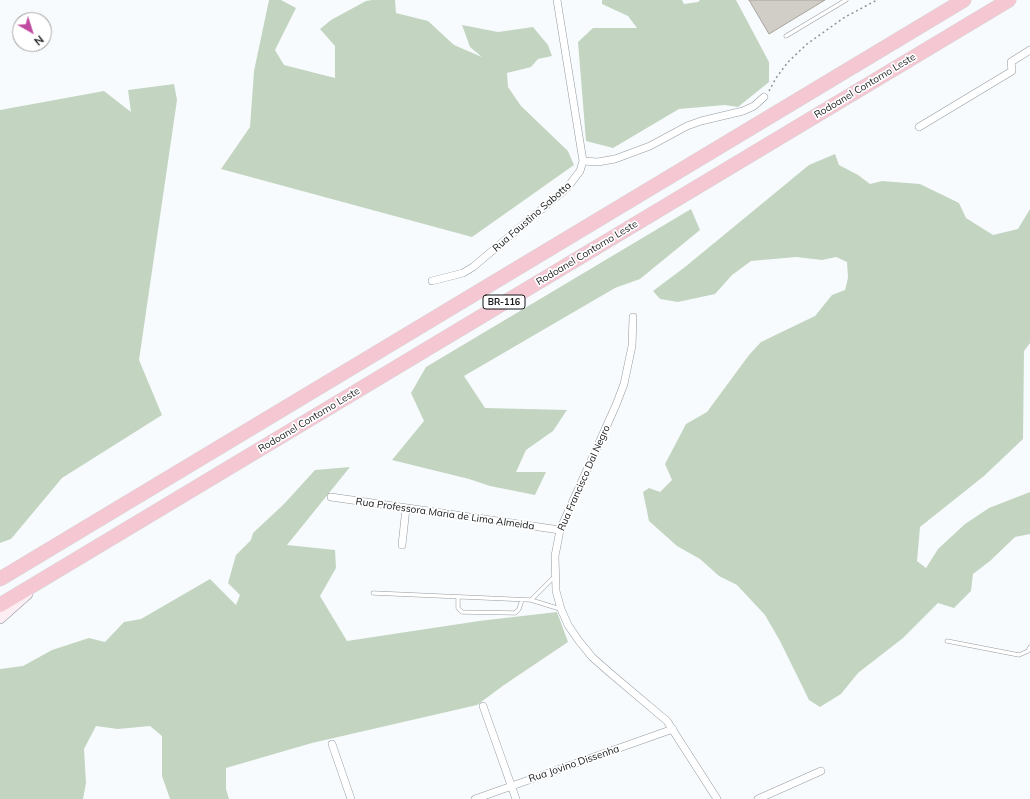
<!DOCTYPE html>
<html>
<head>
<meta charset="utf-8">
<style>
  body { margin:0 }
  #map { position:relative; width:1030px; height:799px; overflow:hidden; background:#f7fbfe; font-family:Mulish,sans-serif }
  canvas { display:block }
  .north { position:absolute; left:12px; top:12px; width:40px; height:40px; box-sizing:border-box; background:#fff; border:1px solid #a1a2a3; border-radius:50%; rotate:141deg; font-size:11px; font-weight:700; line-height:16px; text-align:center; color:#141618 }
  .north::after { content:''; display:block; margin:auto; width:14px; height:18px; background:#c14aa0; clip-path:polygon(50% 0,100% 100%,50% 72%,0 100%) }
</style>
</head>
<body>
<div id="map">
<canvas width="1030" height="799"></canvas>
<div class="north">N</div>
</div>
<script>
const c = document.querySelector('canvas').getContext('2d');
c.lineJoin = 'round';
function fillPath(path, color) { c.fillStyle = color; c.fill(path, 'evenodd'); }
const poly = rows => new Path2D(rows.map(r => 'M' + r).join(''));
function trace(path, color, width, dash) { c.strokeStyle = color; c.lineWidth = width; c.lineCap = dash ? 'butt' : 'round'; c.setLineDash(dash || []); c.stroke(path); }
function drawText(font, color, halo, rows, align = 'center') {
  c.font = font + ' Mulish,sans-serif'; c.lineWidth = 3.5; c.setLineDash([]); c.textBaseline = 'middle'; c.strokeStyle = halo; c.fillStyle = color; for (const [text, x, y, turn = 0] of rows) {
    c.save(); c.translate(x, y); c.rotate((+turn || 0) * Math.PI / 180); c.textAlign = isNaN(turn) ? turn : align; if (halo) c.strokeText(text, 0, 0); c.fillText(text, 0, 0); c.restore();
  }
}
fillPath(poly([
  [269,0,281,0,296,8,275,50,284,65,335,78,335,46,320,29,331,20,366,1,372,0,395,0,396,13,428,21,454,45,482,57,470,47,462,25,498,32,533,27,548,45,552,56,538,59,531,67,507,73,508,87,521,106,568,151,574,165,472,237,221,169,250,127,254,71],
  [602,0,682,0,684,4,698,2,700,0,736,0,769,62,769,82,738,107,725,105,679,109,613,148,586,141,578,42,593,28,637,28,628,16,602,4],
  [174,84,177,100,139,360,162,415,62,478,11,539,0,543,0,110,104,91,131,112,128,90],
  [835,154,839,165,858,175,870,184,882,181,920,184,959,203,966,218,993,235,1018,229,1030,209,1030,343,1024,351,1023,439,984,476,920,527,917,561,926,568,938,549,965,524,989,508,1030,492,1030,534,1015,537,990,561,973,574,971,591,954,608,938,603,903,638,858,673,841,694,820,707,809,700,780,641,765,615,737,585,719,576,700,559,677,546,649,521,643,492,649,488,660,492,672,480,665,464,686,424,707,412,749,355,761,342,815,316,832,295,845,290,848,278,847,262,836,257,822,260,796,257,751,261,732,275,715,294,678,302,660,299,653,291,685,267,809,165],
  [691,209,700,230,640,279,615,288,464,376,485,408,567,410,553,431,526,450,516,472,546,472,535,495,490,486,469,479,392,460,424,421,411,393,426,367],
  [350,467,287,545,335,550,336,568,320,596,347,641,479,621,557,612,568,642,504,685,477,705,312,743,226,768,226,789,229,799,170,799,162,776,162,736,150,726,118,729,96,726,84,749,86,783,83,799,0,799,0,669,23,666,52,650,89,638,105,642,124,622,141,619,210,579,236,605,240,595,228,583,236,555,251,540,253,533,284,504,315,470]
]), '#c3d5c1');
const building = poly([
  [749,0,825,0,769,34,749,0]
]);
fillPath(building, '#d1cdc7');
trace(building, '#a8a49e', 1);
const lane = poly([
  [786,36,846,0],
  [373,593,531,600,560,609],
  [458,597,458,608,462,612,515,613,519,609,522,600],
  [531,600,555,576],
  [947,641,1019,655,1028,651,1030,647]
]);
const street = poly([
  [919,127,1012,71,1011,62,1030,50],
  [583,161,598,162,615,159,650,146,687,126,701,121,743,111,754,106,764,97],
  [432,281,463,273,473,267,567,188,580,171,583,161,557,0],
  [633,317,632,346,624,384,616,405,560,530,555,556,556,591,561,609,568,625,579,641,592,657,609,672,667,721,717,799],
  [331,497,560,530],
  [402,545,406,508],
  [483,706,516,799],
  [332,744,351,799],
  [475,799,673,729],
  [758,799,821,771]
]);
const secondary = poly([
  [0,618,27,594]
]);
const highway = poly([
  [0,579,964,0],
  [0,605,1009,0]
]);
trace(lane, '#959aa0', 4.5);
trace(street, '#959aa0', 8);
trace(secondary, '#959aa0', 12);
trace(highway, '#d5d5d5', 15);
trace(poly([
  [769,91,776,78,788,62,807,44,845,17,877,0]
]), '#909396', 1.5, [2, 3]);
trace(lane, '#fff', 3.5);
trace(street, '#fff', 7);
trace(secondary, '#fceef2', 11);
trace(highway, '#f5c7d2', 14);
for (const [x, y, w] of [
  [504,302,42]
]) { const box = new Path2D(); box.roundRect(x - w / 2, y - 7, w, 14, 3); c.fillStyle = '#fff'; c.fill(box); trace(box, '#141618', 1); }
drawText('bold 9px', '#141618', null, [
  ["BR-116",504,302]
]);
drawText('10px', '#141618', '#fff', [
  ["Rodoanel Contorno Leste",865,86,-31],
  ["Rua Faustino Sabotta",532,217,-41],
  ["Rodoanel Contorno Leste",587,253,-31],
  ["Rodoanel Contorno Leste",309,420,-31],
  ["Rua Francisco Dal Negro",584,478,-66],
  ["Rua Professora Maria de Lima Almeida",445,514,8],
  ["Rua Jovino Dissenha",574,764,-19]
]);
</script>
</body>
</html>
